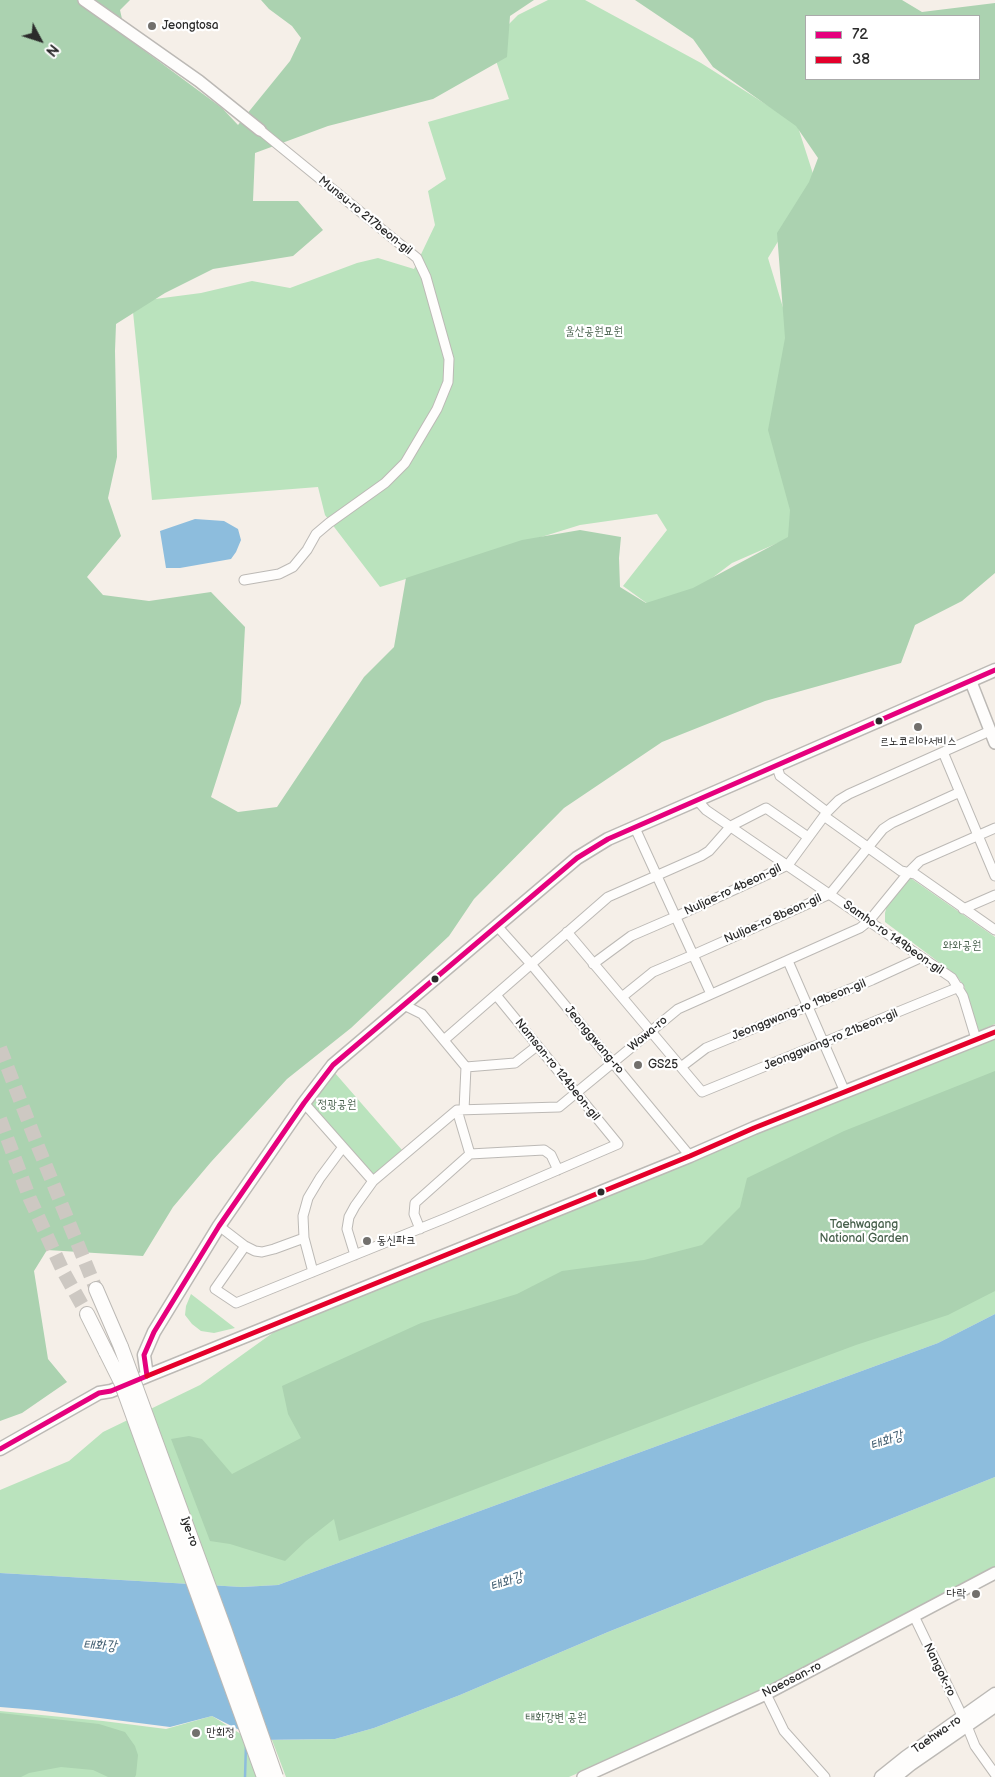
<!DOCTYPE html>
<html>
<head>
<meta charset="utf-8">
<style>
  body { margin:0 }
  #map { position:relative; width:995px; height:1777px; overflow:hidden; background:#f5efe8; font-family:"Balsamiq Sans",sans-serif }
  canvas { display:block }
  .legend { position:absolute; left:805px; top:15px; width:175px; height:65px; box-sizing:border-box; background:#fff; border:1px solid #aaa; margin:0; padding:6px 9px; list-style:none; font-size:15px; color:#2b2b2b }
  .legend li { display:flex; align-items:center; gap:10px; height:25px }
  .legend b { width:25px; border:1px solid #aaa }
  .north { position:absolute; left:15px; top:15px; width:50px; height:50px; -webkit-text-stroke:4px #fff; paint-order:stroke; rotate:130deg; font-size:14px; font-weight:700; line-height:20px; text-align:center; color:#2b2b2b }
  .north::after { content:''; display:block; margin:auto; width:18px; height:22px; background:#2b2b2b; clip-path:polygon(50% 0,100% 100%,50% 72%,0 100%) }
</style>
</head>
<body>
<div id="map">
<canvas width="995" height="1777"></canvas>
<ul class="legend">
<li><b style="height:6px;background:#e5007d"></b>72</li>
<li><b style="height:6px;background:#e4002b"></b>38</li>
</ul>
<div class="north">N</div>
</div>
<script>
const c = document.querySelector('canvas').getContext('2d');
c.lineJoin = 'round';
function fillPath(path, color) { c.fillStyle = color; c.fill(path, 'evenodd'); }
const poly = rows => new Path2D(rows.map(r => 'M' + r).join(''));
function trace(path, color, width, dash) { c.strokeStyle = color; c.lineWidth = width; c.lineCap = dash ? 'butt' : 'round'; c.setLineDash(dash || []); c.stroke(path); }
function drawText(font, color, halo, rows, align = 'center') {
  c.font = font + ' "Balsamiq Sans","Poor Story",sans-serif'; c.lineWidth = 4.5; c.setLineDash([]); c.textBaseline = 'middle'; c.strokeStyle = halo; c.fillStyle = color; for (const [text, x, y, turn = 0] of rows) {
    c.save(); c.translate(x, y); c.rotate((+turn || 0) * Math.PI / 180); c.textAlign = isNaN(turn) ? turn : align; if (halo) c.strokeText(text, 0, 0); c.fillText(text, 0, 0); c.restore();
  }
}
fillPath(poly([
  [548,0,585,0,701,63,797,124,815,180,768,258,800,364,796,535,732,563,663,615,623,586,667,530,657,514,580,525,380,587,325,515,318,487,152,500,132,302,201,293,252,281,290,288,357,263,378,258,414,269,435,225,428,191,446,179,428,122,509,99,490,43,518,15],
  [907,879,912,879,995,937,995,1024,979,1031,964,986,956,975,885,922,885,913,887,905],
  [995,1037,995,1314,938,1343,278,1585,242,1587,0,1573,0,1490,69,1461,103,1432,200,1385,274,1332,835,1102,938,1059],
  [335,1073,402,1150,374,1175,310,1104],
  [191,1294,235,1328,214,1333,201,1331,192,1324,185,1315,186,1306],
  [995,1477,995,1567,811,1666,717,1712,569,1777,286,1777,272,1740,335,1739,374,1728,460,1695,608,1632],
  [0,1711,103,1721,166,1729,212,1716,252,1741,264,1777,0,1777]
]), '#bae3bd');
fillPath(poly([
  [0,0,130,0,120,10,126,37,222,108,238,125,290,61,301,38,292,26,269,9,261,0,534,0,510,16,507,57,433,99,328,126,255,153,253,201,298,201,323,230,293,256,213,269,165,293,116,324,115,351,117,457,108,498,121,536,87,577,103,595,149,601,211,592,245,627,241,703,211,797,238,812,277,807,364,677,394,647,406,578,522,540,580,530,621,537,619,558,620,587,646,603,693,588,788,537,790,510,768,430,785,338,777,233,809,182,818,158,796,126,713,67,693,39,635,0,902,0,922,12,995,3,995,573,962,601,915,625,901,663,765,701,662,742,564,808,474,899,449,936,351,1028,287,1079,211,1162,173,1207,143,1256,47,1250,34,1271,48,1359,67,1382,22,1413,0,1421],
  [806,16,979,16,979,79,806,79],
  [995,1071,995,1291,948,1315,856,1345,770,1377,339,1541,334,1519,306,1541,285,1561,230,1544,210,1541,171,1439,189,1436,202,1439,232,1474,301,1438,288,1414,282,1386,421,1323,517,1294,562,1271,644,1260,702,1245,740,1207,747,1178,844,1131],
  [0,1713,99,1724,125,1732,135,1746,138,1755,136,1775,135,1777,108,1777,93,1770,61,1767,29,1773,21,1777,0,1777]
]), '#abd2b0');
fillPath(poly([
  [195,519,224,521,238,529,241,540,236,552,231,559,180,568,166,568,160,531],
  [995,1314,995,1477,608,1632,460,1695,374,1728,335,1739,259,1740,212,1716,170,1727,37,1710,0,1707,0,1573,242,1587,278,1585,938,1343]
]), '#8dbddd');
trace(poly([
  [245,1777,246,1744]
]), '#8dbddd', 2.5);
trace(poly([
  [0,1048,39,1149,96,1289],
  [0,1119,30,1199,63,1271,87,1314]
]), '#cdc8c2', 14, [14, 7]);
const minor = poly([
  [244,580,279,574,293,567,307,550,316,534,329,523,385,483,405,463,437,409,448,382,449,359,426,277,417,258,260,130],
  [943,752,995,876],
  [777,767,780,776,827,812],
  [698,801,706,810,952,978,963,996,976,1039],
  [824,816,901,871,915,874,995,930],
  [635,828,711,994],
  [963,909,995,895],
  [497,926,531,964,690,1156],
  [567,932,702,1092,959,987],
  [788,961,845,1092],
  [593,964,631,936,675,917,788,865,827,812,839,800,849,794,990,731],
  [622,997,653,972,693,955,830,894,883,829,892,823,960,792],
  [404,1005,422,1014,466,1067,515,1063,537,1046],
  [444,1040,608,897,701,856,709,851,731,826,766,808,808,837],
  [681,1067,706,1048,872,980,920,958],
  [304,1103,373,1181],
  [457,1110,470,1154],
  [464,1110,466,1067],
  [219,1226,245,1246,255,1251,262,1252,274,1249,304,1238],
  [420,1229,414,1214,415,1203,470,1154,544,1150,551,1155,558,1170],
  [245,1246,215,1289,236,1303,446,1218,618,1144,496,995],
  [355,1255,347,1229,349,1217,355,1206,373,1181,457,1110,559,1107,678,1009,860,928,869,921,909,872,920,861,995,828],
  [313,1272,304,1238,303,1216,308,1198,320,1178,343,1147],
  [914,1616,967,1726,975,1746,995,1774],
  [766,1694,784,1731,825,1777]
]);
const tertiary = poly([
  [84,0,199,81,260,130],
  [971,682,995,743],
  [583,1777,766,1694,995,1573]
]);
const secondary = poly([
  [147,1376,690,1156,754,1128,995,1032],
  [0,1449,99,1393,111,1391,147,1376,144,1355,154,1332,219,1226,304,1103,333,1065,577,858,608,839,995,670],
  [881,1777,906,1757,995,1694],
  [895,1777,911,1764,995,1706]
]);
const trunk = poly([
  [96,1289,121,1347],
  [87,1314,106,1352]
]);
trace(minor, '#bcb9b5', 11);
trace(tertiary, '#bcb9b5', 14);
trace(secondary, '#bcb9b5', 15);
trace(trunk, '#bcb9b5', 16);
trace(minor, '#fefdfc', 9);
trace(tertiary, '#fefdfc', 11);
trace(secondary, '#fefdfc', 12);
trace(trunk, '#fefdfc', 14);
const trunkBridge = poly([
  [121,1347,225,1631,276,1777],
  [106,1352,121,1382,264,1777]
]);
trace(trunkBridge, '#bcb9b5', 16, []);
trace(trunkBridge, '#fefdfc', 14);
trace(poly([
  [0,1449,99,1393,111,1391,147,1376,144,1355,154,1332,219,1226,304,1103,333,1065,577,858,608,839,995,670]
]), '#e5007d', 5);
trace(poly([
  [147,1376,690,1156,754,1128,995,1032]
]), '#e4002b', 5);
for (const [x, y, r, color] of [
  [152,26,5,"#72706d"],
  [879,721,4.5,"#2b2b2b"],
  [918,727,5,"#72706d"],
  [435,979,4.5,"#2b2b2b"],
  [638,1065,5,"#72706d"],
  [601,1192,4.5,"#2b2b2b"],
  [367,1241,5,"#72706d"],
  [976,1594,5,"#72706d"],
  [196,1733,5,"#72706d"]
]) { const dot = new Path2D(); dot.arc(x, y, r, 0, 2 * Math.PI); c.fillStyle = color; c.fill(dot); trace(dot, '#fff', 2); }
drawText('12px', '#2b2b2b', '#fff', [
  ["Jeongtosa",162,26],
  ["르노코리아서비스",918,742,"center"],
  ["GS25",648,1065],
  ["동신파크",377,1241],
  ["다락",966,1594,"right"],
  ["만회정",206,1733]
], 'left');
drawText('12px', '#2b2b2b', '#fff', [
  ["Munsu-ro 217beon-gil",365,216,39],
  ["Nuljae-ro 4beon-gil",733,890,-25],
  ["Nuljae-ro 8beon-gil",773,919,-24],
  ["Samho-ro 149beon-gil",893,938,35],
  ["Jeonggwang-ro 19beon-gil",799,1010,-22],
  ["Wawa-ro",648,1034,-40],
  ["Jeonggwang-ro",594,1040,50],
  ["Jeonggwang-ro 21beon-gil",831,1040,-22],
  ["Namsan-ro 124beon-gil",557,1070,51],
  ["Iye-ro",189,1532,70],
  ["Nangok-ro",939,1670,64],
  ["Naeosan-ro",792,1680,-27],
  ["Taehwa-ro",937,1735,-35]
]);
drawText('12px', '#47604c', '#fff', [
  ["울산공원묘원",594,332],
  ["와와공원",962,946],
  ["정광공원",337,1105],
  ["Taehwagang",864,1225],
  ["National Garden",864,1239],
  ["태화강변 공원",556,1718]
]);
drawText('italic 14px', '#415d70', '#fff', [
  ["태화강",887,1441,-20],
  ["태화강",507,1582,-20],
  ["태화강",100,1646,2]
]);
</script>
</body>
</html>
